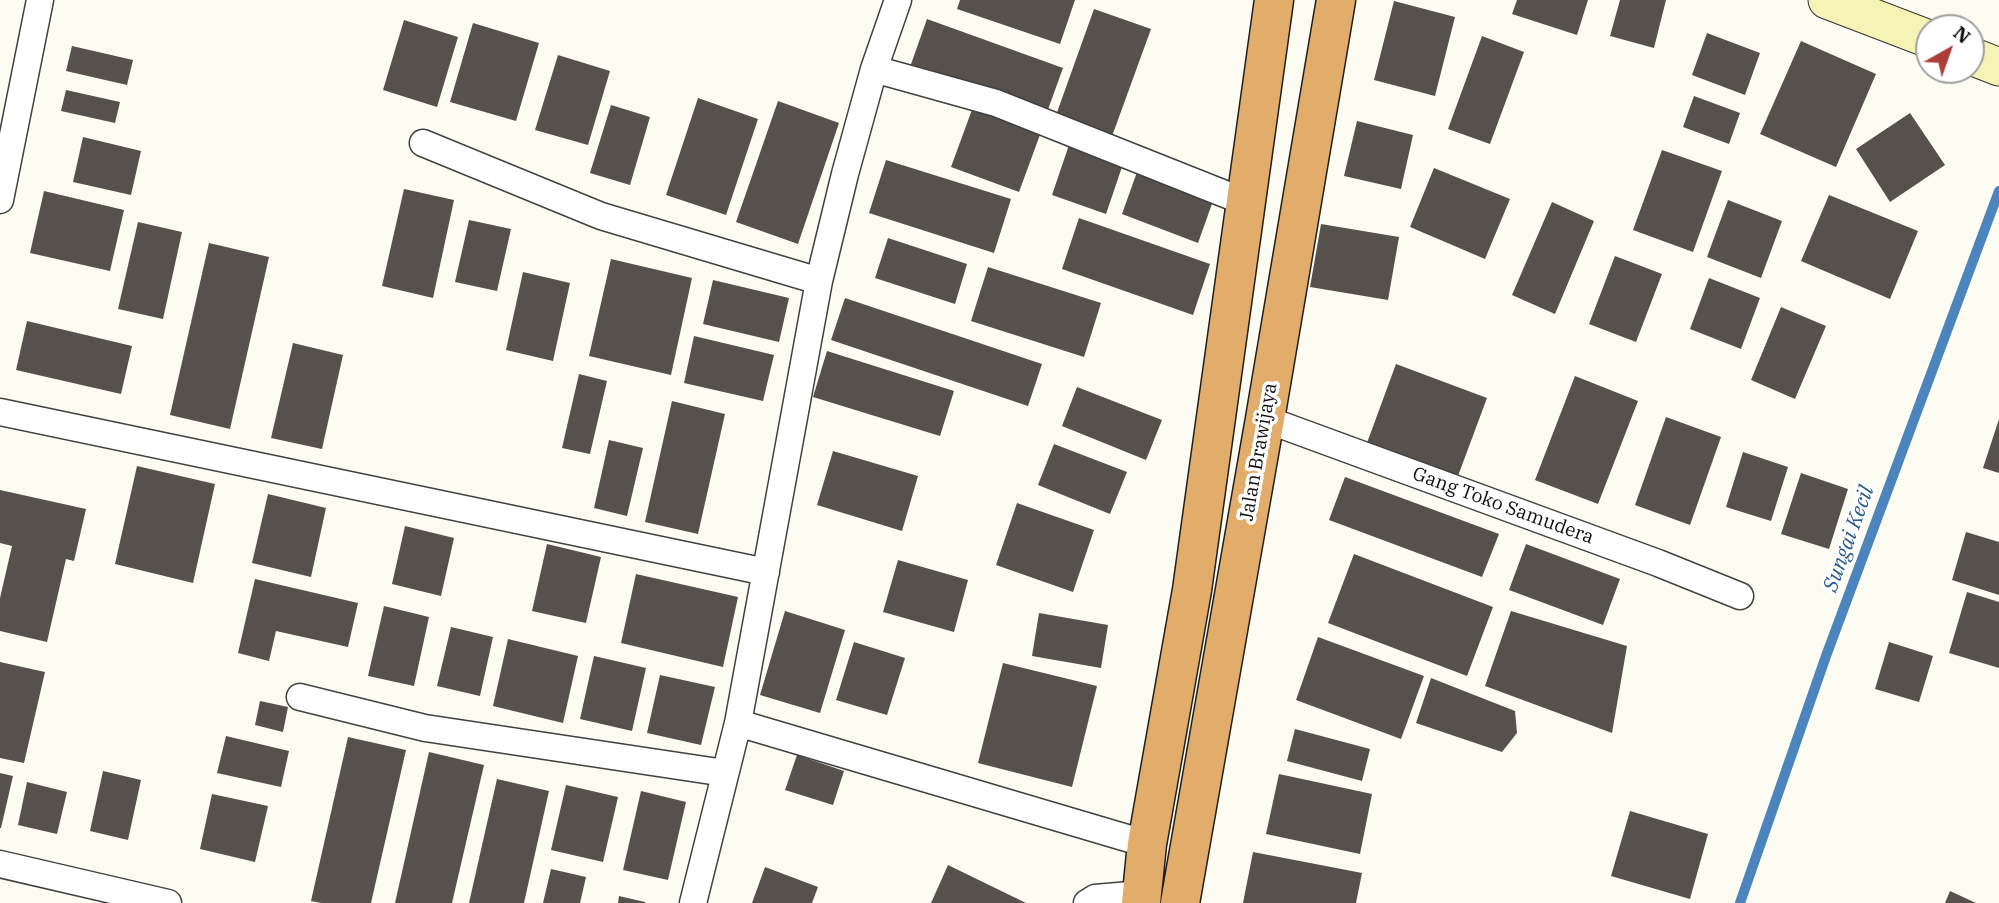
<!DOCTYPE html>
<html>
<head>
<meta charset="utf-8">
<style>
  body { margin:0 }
  #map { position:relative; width:1999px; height:903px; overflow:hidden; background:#fdfcf2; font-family:"IBM Plex Serif",serif }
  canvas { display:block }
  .north { position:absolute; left:1915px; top:14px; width:70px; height:70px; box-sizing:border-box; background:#fff; border:2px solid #9f9f9f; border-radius:50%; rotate:40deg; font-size:19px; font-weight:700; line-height:28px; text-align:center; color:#0e0e0e }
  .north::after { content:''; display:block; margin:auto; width:24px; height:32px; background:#ad3e37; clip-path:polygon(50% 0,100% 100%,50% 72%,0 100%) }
</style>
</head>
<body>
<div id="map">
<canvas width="1999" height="903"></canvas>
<div class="north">N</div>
</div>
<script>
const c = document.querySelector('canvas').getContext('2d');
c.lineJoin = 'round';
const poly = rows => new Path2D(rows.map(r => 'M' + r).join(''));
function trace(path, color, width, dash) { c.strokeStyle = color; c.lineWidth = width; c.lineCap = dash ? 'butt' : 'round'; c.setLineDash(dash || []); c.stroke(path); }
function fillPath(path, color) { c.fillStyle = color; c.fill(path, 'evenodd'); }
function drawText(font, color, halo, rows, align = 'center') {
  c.font = font + ' "IBM Plex Serif",serif'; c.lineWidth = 7; c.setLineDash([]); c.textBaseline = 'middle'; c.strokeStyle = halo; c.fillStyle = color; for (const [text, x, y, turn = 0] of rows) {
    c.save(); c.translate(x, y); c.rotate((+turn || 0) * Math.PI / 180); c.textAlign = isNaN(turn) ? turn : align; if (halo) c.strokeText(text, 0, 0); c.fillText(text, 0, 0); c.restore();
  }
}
trace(poly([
  [1740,903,1826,656,1999,191]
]), '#4c84bd', 10);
fillPath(poly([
  [960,0,1075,0,1060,44,957,9],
  [1517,0,1588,0,1577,35,1512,14],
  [1620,0,1666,0,1654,48,1610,36],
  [1394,1,1455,17,1435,96,1374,80],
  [1094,9,1151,29,1111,139,1055,118],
  [927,19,1063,68,1046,115,910,67],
  [404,20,458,37,437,107,383,90],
  [473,23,539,43,516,121,450,102],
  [1707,33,1760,53,1745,95,1692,75],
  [1482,36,1524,52,1490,144,1448,129],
  [1801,41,1876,74,1836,167,1760,134],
  [72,46,133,60,127,85,66,71],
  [558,55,610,71,588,145,535,130],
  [66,90,120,102,115,123,61,111],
  [1694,96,1740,113,1729,144,1683,127],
  [698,98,758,119,726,215,666,195],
  [778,101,839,123,798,244,736,222],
  [611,105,650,117,630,185,590,173],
  [973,107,1041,132,1019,192,951,167],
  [1910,113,1945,165,1890,202,1856,149],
  [1357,121,1413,135,1401,189,1344,176],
  [83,137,141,151,131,195,73,182],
  [1069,145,1123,164,1106,214,1052,195],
  [1662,150,1722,171,1693,252,1633,230],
  [886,160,1011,199,994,253,869,213],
  [1434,168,1510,199,1485,259,1410,227],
  [1137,172,1213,201,1198,243,1122,214],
  [404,189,454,200,433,298,382,286],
  [44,191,124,210,110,271,30,253],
  [1829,195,1918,231,1890,299,1801,261],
  [1728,200,1782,221,1761,278,1707,257],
  [1552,202,1594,221,1555,314,1512,295],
  [1079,218,1210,264,1193,315,1062,269],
  [469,220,511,229,497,291,455,282],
  [138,222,182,232,163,319,118,309],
  [1321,224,1399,237,1388,300,1310,287],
  [888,238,967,264,955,304,875,278],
  [209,243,269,257,230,429,170,415],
  [1615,256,1662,274,1636,342,1589,324],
  [611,259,692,278,671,375,589,356],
  [988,267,1101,303,1084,357,971,321],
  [523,272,570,283,553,361,506,350],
  [1709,278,1760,298,1741,349,1690,329],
  [713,280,789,298,779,342,703,324],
  [845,298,1042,364,1028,406,831,340],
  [1781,307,1826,326,1795,399,1751,380],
  [27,321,132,346,121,394,16,370],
  [694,336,774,355,763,401,684,383],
  [293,343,343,355,322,449,271,438],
  [827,351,954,391,940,436,813,397],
  [1396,364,1487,398,1455,484,1364,451],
  [579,374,607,381,590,454,562,448],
  [1575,376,1638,401,1598,504,1535,480],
  [1077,387,1162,420,1146,460,1062,426],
  [672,401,725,414,698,534,645,522],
  [1666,417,1721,437,1690,525,1635,505],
  [1999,419,1999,473,1983,468],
  [609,440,643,448,627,516,594,508],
  [1054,444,1127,472,1110,514,1038,485],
  [833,451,918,476,902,531,817,505],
  [1743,452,1788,467,1771,521,1726,507],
  [137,466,215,484,193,583,115,564],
  [1801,473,1848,489,1829,549,1781,534],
  [1345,477,1499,534,1482,577,1329,520],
  [0,490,86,509,74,561,66,559,47,642,0,631,0,598,12,546,0,543],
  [268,494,326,508,311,577,252,563],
  [1017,503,1094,530,1073,592,996,565],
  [405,526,454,538,441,596,392,584],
  [1966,532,1999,542,1999,595,1952,580],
  [547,544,601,557,586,623,532,611],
  [1526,544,1620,579,1603,625,1509,590],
  [1354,554,1493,607,1467,676,1328,623],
  [898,560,968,580,954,632,883,612],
  [636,574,738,597,723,667,621,643],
  [255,579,358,603,348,647,276,631,269,661,238,653],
  [1967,592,1999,602,1999,668,1949,653],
  [384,606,429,617,414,686,368,676],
  [785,611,845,630,820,713,760,695],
  [1511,611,1627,646,1612,733,1485,686],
  [1039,613,1108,625,1101,668,1032,656],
  [451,627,493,637,480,696,437,686],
  [1318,637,1424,676,1401,739,1296,700],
  [508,639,578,656,563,723,493,706],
  [854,642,905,658,887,715,836,700],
  [1889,642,1933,656,1919,702,1875,689],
  [594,656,646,668,632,731,580,719],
  [0,662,45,672,24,763,0,758],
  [1003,663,1097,686,1072,787,978,763],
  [660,675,715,687,701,745,647,733],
  [1431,678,1515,711,1517,733,1502,752,1416,723],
  [260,701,288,707,283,732,255,725],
  [1295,729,1370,749,1362,781,1287,761],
  [226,736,289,751,281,787,217,773],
  [348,737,406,750,371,903,321,903,311,901],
  [429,752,484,765,452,903,395,903],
  [797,755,844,771,833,805,785,790],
  [103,771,141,780,128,840,90,831],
  [0,773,13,776,1,828,0,828],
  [1279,774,1372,794,1360,854,1266,834],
  [497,779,549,791,524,903,469,903],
  [27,782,67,792,57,834,18,825],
  [566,785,618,797,603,862,551,850],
  [641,791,686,802,668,880,623,870],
  [212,794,268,806,255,862,200,849],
  [1630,811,1708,834,1690,899,1611,876],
  [1253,852,1362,873,1356,903,1243,903],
  [948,865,1026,903,931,903],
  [765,867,818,887,812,903,752,903],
  [551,869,586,877,580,903,543,903],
  [1950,891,1976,903,1945,903],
  [619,896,645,902,645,903,618,903]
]), '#56514c');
const street = poly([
  [874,69,996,103,1245,202],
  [423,143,601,216,819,281],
  [0,200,40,0],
  [0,412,766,572],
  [1265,419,1658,563,1740,596],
  [300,697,425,728,725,773],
  [738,723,1147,844],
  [0,864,168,903],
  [693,903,738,723,819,281,845,174,874,69,898,0],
  [1087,903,1095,898,1142,894]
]);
const secondary = poly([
  [1827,0,1929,39],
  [1971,56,1999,67]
]);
const highway = poly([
  [1141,903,1147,844,1192,590,1274,0],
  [1180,903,1265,419,1336,0]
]);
trace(street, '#414141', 29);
trace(secondary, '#303030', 39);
trace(highway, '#1f1f1f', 41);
trace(street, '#fff', 26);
trace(secondary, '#f5f4b5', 37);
trace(highway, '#e2ad6b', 38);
drawText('19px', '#0e0e0e', '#fff', [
  ["Jalan Brawijaya",1259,452,-80],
  ["Gang Toko Samudera",1503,506,20]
]);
drawText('italic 21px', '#275891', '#fff', [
  ["Sungai Kecil",1849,539,-70]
]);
</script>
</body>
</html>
